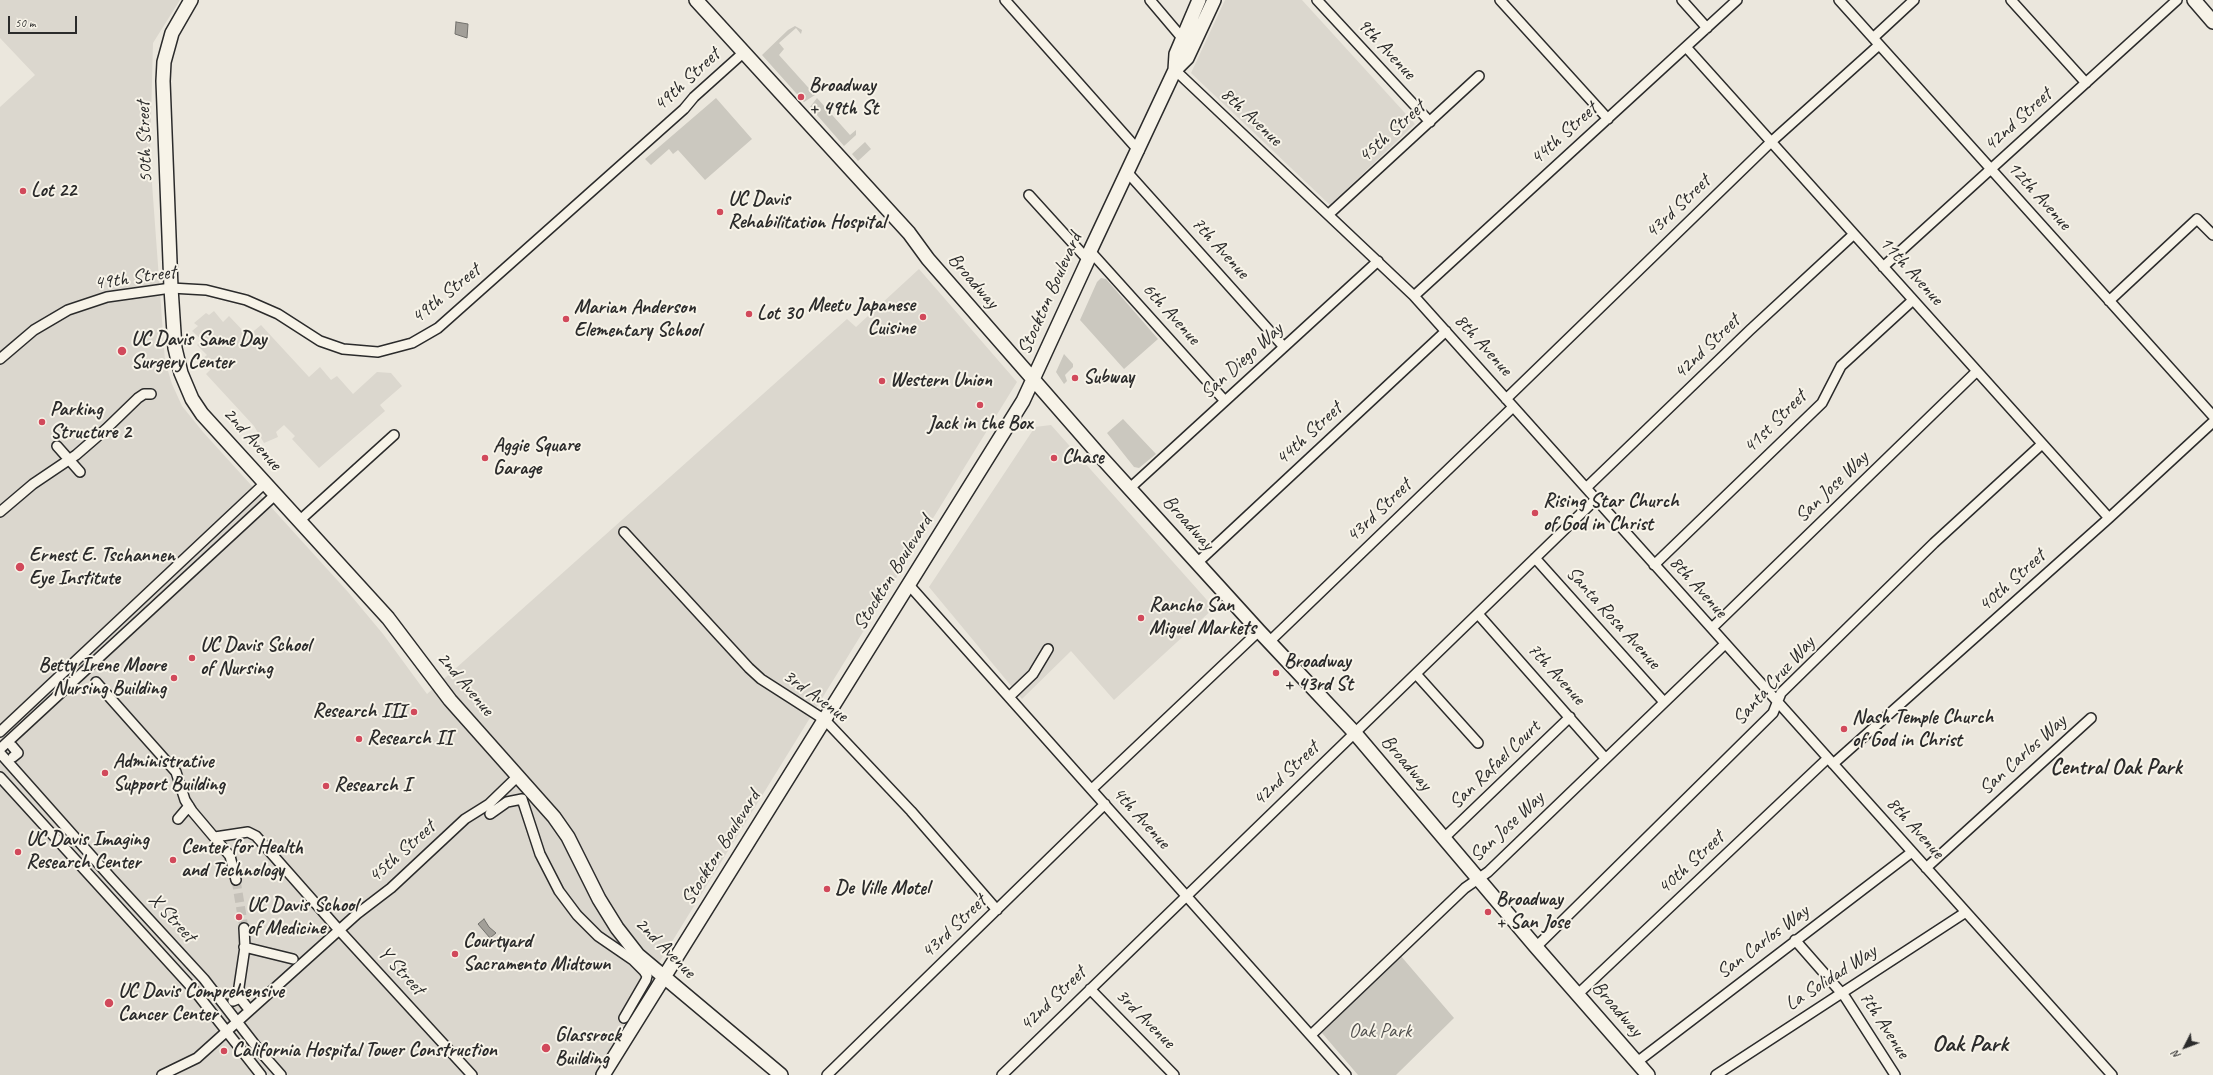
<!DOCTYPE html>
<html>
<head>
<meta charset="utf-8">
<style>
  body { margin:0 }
  #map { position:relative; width:2213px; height:1075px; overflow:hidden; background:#ebe7dd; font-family:Caveat,sans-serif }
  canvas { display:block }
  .north { position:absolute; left:2165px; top:1027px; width:40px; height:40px; -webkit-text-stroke:3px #f7f3e8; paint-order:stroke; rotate:228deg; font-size:11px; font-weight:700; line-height:16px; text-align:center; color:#2b2b2b }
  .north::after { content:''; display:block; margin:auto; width:14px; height:18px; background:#2b2b2b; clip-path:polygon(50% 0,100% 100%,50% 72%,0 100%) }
  .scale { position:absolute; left:8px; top:16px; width:69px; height:18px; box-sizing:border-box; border:2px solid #2b2b2b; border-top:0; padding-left:5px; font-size:12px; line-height:14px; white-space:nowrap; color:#2b2b2b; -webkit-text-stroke:3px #f7f3e8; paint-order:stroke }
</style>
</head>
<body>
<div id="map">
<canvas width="2213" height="1075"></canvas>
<div class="north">N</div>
<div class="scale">50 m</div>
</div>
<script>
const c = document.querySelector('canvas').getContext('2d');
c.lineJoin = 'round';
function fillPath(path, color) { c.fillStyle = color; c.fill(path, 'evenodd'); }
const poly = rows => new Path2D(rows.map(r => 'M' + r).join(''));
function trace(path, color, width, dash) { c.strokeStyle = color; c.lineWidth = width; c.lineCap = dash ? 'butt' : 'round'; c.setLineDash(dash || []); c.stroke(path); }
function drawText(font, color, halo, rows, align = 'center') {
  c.font = font + ' Caveat,sans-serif'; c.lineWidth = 4; c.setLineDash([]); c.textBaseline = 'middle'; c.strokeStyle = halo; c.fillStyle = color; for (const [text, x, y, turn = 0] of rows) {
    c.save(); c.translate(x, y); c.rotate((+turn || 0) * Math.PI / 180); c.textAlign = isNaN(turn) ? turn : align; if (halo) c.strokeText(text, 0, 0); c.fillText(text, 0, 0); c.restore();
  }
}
fillPath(poly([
  [0,0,180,0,153,43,150,156,165,361,172,384,182,406,203,432,348,592,383,634,427,694,847,319,856,327,919,269,1017,382,649,979,596,1075,0,1075,0,107,35,75,0,38],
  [1225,0,1302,0,1415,124,1330,205,1191,73],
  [214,311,223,322,229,316,248,336,261,325,309,377,320,367,331,380,337,376,353,394,377,372,391,373,402,386,380,405,385,411,319,468,292,439,295,436,284,425,276,432,278,437,264,443,254,426,206,374,211,369,202,359,207,355,197,345,202,340,192,331,198,326,194,323,206,313,209,315],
  [1051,425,1214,608,1114,700,1071,651,1022,699,929,587,1035,427]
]), '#dbd7ce');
fillPath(poly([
  [795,26,802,30,801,34,796,28,779,43,784,49,779,55,815,95,804,102,762,55,788,30],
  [716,98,752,139,705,180,678,150,673,154,669,149,651,165,645,159],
  [817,98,850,135,856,130,856,135,844,146,810,107],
  [865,142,871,149,858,161,852,154],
  [1101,278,1106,279,1158,339,1124,369,1080,320,1097,282],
  [1064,354,1073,364,1073,367,1065,375,1067,381,1064,384,1056,372],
  [1123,419,1156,454,1139,468,1134,467,1107,433],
  [1400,955,1454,1018,1396,1075,1358,1075,1322,1033]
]), '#cbc8bf');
const water = poly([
  [456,22,468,24,467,38,455,34,456,22],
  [484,919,489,927,496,933,490,938,478,924,484,919]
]);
fillPath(water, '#a29f98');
trace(water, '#72716c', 1);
trace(poly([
  [236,880,244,928]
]), '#c5c1b9', 9, [9, 4.5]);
const street = poly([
  [1005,0,1139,151],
  [1150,0,1183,39],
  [1317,0,1430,122],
  [1500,0,1608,119],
  [1682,0,1707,28],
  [1839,0,2213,416],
  [2011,0,2086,83],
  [1873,38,1914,0],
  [1686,47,2109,518],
  [1175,70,1414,296,2112,1075],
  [1128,173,1284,347],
  [1029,195,1088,260],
  [1329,214,1479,76],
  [1090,251,1225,401],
  [1883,267,2177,0],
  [1414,296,1737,0],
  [2109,301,2197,219,2213,235],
  [0,359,34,330,68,310,107,297,171,288,206,290,246,300,278,314,320,341,343,349,378,352,412,343,438,328,684,109,694,97,743,53],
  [1506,399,1771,142,1879,45],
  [57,446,80,472],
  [1130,488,1378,261],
  [1586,488,1750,330,1854,234],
  [0,512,33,484,76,455,106,429,138,398,144,394,151,394],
  [299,521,394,435],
  [624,532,749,668,761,679,825,720,911,811,997,910],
  [1535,558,1664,702],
  [1197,563,1446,331],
  [1654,565,1822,403,1841,366,1913,300],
  [909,585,1346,1075],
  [1478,614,1605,758],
  [1712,628,1977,371],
  [1269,642,1513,407],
  [1416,674,1478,743],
  [96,682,176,772,185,800,192,811,230,856,236,880],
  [1009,697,1033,674,1048,649],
  [0,732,265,483],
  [12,746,18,753,13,757],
  [0,749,275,495],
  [0,753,112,879,204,979,259,1050,281,1075],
  [1833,764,2109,518,2213,422],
  [0,777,194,990,261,1075],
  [1092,789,1259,631],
  [490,814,507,802,522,799,540,854,559,891,577,915,598,936,633,960,644,971,647,976,646,980,624,1018],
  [178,819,189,806],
  [215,837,248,832,256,836,339,930,472,1075],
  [1444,838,1570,717],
  [1926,868,2091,718],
  [1795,940,1845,997,1895,1075],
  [244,947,293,959],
  [1536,947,1773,713,1781,693,1934,543,2042,444],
  [1090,989,1174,1075],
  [1578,994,1828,758],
  [240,998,239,987,245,947,244,928],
  [233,1001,240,998,247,1007],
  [1311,1035,1465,888,1488,872,1725,644],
  [1637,1062,1912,852],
  [162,1075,197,1058,357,914,391,888,465,819,489,804,518,776],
  [827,1075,1105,804],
  [1002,1075,1596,499],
  [1716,1075,1966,912]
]);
const secondary = poly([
  [191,0,172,33,164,62,163,81,171,288,175,348,181,373,192,399,202,414,388,618,450,700,554,817,568,837,599,899,617,928,638,955,781,1075],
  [696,0,909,233,928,259,1101,457,1259,631,1354,732,1536,947,1648,1075],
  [2194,0,2213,22],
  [1175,70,1176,54,1199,0],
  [603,1075,1023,401,1088,260,1090,251,1175,70,1187,58,1214,0]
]);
trace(street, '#2b2b2b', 12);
trace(secondary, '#2b2b2b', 16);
trace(street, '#f7f3e8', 9);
trace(secondary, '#f7f3e8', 13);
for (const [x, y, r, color] of [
  [801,97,4,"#d1495b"],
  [23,191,4,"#d1495b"],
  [720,212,4,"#d1495b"],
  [749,314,4,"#d1495b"],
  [923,317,4,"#d1495b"],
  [566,319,4,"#d1495b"],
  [122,351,5,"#d1495b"],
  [1075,378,4,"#d1495b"],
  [882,381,4,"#d1495b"],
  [980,405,4,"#d1495b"],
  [42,422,4,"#d1495b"],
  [485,458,4,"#d1495b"],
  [1054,458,4,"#d1495b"],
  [1535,513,4,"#d1495b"],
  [20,567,5,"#d1495b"],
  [1141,618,4,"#d1495b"],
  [192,658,4,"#d1495b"],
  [1276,673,4,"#d1495b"],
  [174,678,4,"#d1495b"],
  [414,712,4,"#d1495b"],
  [1844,729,4,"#d1495b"],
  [359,739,4,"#d1495b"],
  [105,773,4,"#d1495b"],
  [326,786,4,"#d1495b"],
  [18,852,4,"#d1495b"],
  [173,860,4,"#d1495b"],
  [827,889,4,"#d1495b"],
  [1488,912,4,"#d1495b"],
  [239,917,4,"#d1495b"],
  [455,954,4,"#d1495b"],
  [109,1003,5,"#d1495b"],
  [546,1048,5,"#d1495b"],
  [224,1051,4,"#d1495b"]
]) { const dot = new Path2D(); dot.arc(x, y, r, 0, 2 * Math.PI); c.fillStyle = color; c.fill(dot); trace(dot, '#f7f3e8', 1.5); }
drawText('20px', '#2b2b2b', '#f7f3e8', [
  ["9th Avenue",1386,49,47],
  ["49th Street",687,80,-43],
  ["8th Avenue",1251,117,43],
  ["42nd Street",2018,120,-42],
  ["45th Street",1392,132,-42],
  ["44th Street",1564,134,-42],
  ["50th Street",145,142,-92],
  ["12th Avenue",2039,196,48],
  ["43rd Street",1678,207,-44],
  ["7th Avenue",1220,248,48],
  ["11th Avenue",1911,271,48],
  ["49th Street",135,278,-8],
  ["Broadway",973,281,49],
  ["49th Street",446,294,-39],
  ["Stockton Boulevard",1050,294,-66],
  ["6th Avenue",1171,314,48],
  ["8th Avenue",1483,345,48],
  ["42nd Street",1707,347,-44],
  ["San Diego Way",1242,361,-42],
  ["41st Street",1775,422,-45],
  ["44th Street",1309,434,-43],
  ["2nd Avenue",252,439,48],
  ["San Jose Way",1832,487,-44],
  ["43rd Street",1379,511,-44],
  ["Broadway",1188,523,48],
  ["Stockton Boulevard",893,573,-58],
  ["40th Street",2012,581,-42],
  ["8th Avenue",1698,587,48],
  ["Santa Rosa Avenue",1613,618,48],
  ["7th Avenue",1556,674,48],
  ["Santa Cruz Way",1774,681,-48],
  ["2nd Avenue",465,684,50],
  ["3rd Avenue",815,696,36],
  ["San Carlos Way",2023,755,-42],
  ["Broadway",1406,763,49],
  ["San Rafael Court",1495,765,-44],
  ["42nd Street",1286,774,-44],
  ["4th Avenue",1141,818,48],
  ["San Jose Way",1507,827,-43],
  ["8th Avenue",1915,828,48],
  ["Stockton Boulevard",721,848,-58],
  ["45th Street",402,852,-42],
  ["40th Street",1691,863,-43],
  ["X Street",172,918,47],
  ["43rd Street",954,927,-44],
  ["San Carlos Way",1763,942,-37],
  ["2nd Avenue",665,948,45],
  ["Y Street",401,971,47],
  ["La Solidad Way",1831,978,-33],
  ["42nd Street",1053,999,-44],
  ["Broadway",1617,1009,49],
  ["3rd Avenue",1145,1019,45],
  ["7th Avenue",1884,1025,57]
]);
drawText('bold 20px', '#2b2b2b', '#f7f3e8', [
  ["Broadway",809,86],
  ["+ 49th St",809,109],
  ["Lot 22",31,191],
  ["UC Davis",728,200],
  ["Rehabilitation Hospital",728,223],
  ["Meetu Japanese",915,306,"right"],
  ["Cuisine",915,329,"right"],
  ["Marian Anderson",574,308],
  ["Elementary School",574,331],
  ["Lot 30",757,314],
  ["UC Davis Same Day",131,340],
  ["Surgery Center",131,363],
  ["Subway",1083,378],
  ["Western Union",890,381],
  ["Parking",50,410],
  ["Structure 2",50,433],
  ["Jack in the Box",980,424,"center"],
  ["Aggie Square",493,446],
  ["Garage",493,469],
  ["Chase",1062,458],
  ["Rising Star Church",1543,502],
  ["of God in Christ",1543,525],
  ["Ernest E. Tschannen",29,556],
  ["Eye Institute",29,579],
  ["Rancho San",1149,606],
  ["Miguel Markets",1149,629],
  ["UC Davis School",200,646],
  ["of Nursing",200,669],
  ["Broadway",1284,662],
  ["+ 43rd St",1284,685],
  ["Betty Irene Moore",166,666,"right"],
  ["Nursing Building",166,689,"right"],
  ["Research III",406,712,"right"],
  ["Nash Temple Church",1852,718],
  ["of God in Christ",1852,741],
  ["Research II",367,739],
  ["Administrative",113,762],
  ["Support Building",113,785],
  ["Research I",334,786],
  ["UC Davis Imaging",26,840],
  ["Research Center",26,863],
  ["Center for Health",181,848],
  ["and Technology",181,871],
  ["De Ville Motel",835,889],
  ["Broadway",1496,900],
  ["+ San Jose",1496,923],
  ["UC Davis School",247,906],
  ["of Medicine",247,929],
  ["Courtyard",463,942],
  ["Sacramento Midtown",463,965],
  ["UC Davis Comprehensive",118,992],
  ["Cancer Center",118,1015],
  ["Glassrock",555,1036],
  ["Building",555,1059],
  ["California Hospital Tower Construction",232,1051]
], 'left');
drawText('20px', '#535250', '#f7f3e8', [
  ["Oak Park",1380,1032]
]);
drawText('bold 22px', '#2b2b2b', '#f7f3e8', [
  ["Central Oak Park",2116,768]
]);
drawText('bold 24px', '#2b2b2b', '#f7f3e8', [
  ["Oak Park",1970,1045]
]);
</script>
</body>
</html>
